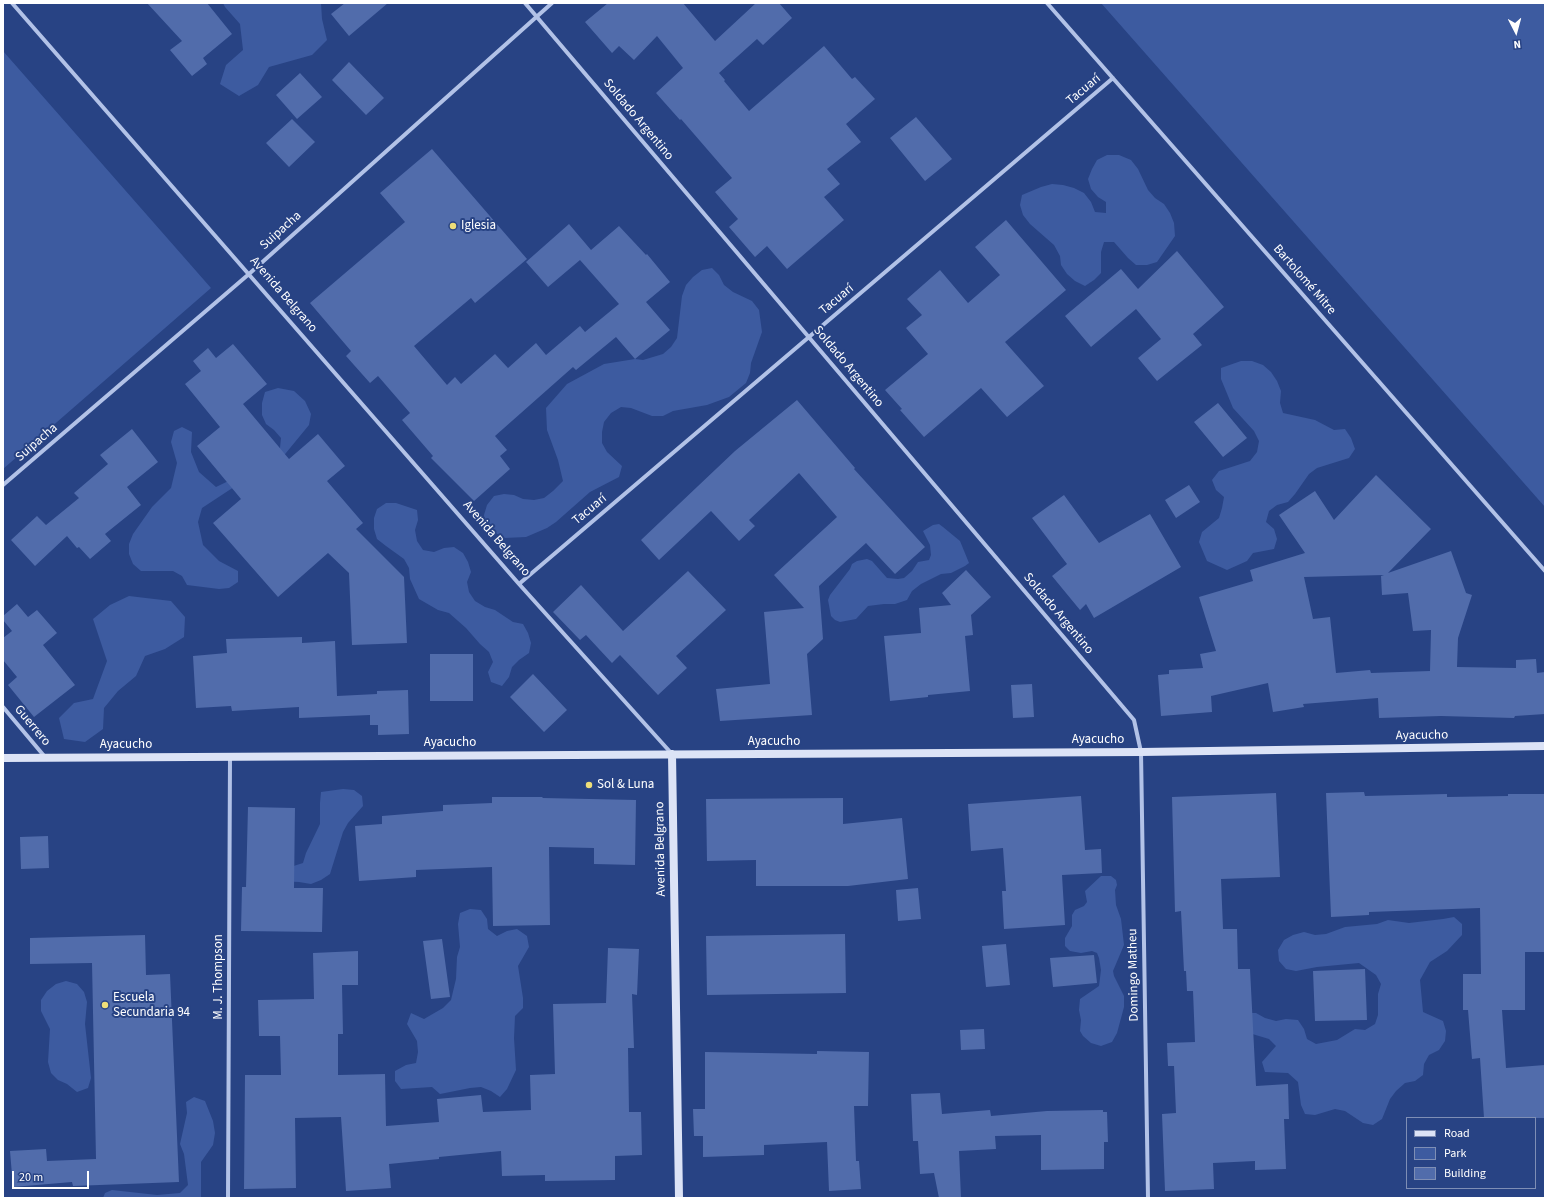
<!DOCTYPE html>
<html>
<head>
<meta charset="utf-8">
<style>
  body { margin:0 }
  #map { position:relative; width:1548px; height:1201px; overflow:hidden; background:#284384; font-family:"Source Sans 3",sans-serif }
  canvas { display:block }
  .frame { position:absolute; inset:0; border:4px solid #fff; pointer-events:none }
  .legend { position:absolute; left:1406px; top:1117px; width:130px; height:72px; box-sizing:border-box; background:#284384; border:1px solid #7e8eb5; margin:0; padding:5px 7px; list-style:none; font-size:12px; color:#fff }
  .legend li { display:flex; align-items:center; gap:8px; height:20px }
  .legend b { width:20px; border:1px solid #7e8eb5 }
  .north { position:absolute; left:1496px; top:12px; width:40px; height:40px; -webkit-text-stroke:3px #284384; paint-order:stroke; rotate:174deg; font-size:11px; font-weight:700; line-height:16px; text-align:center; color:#fff }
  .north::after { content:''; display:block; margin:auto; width:14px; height:18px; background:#fff; clip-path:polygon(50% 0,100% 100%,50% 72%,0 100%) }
  .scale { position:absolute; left:12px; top:1171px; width:77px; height:18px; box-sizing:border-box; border:2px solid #fff; border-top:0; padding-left:5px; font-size:12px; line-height:14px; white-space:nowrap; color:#fff; -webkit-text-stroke:3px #284384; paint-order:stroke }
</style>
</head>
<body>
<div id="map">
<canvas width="1548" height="1201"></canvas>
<div class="frame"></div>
<ul class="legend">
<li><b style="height:5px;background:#dce3f6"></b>Road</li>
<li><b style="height:11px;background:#3d5ba0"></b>Park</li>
<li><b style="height:11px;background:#516cab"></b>Building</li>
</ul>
<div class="north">N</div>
<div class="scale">20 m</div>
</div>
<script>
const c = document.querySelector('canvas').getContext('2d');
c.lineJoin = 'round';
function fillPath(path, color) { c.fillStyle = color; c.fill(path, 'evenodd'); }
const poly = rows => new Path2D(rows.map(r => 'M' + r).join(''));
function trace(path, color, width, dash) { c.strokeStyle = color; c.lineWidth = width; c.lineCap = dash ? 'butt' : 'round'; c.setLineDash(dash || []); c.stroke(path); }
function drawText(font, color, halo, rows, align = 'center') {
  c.font = font + ' "Source Sans 3",sans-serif'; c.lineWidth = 4; c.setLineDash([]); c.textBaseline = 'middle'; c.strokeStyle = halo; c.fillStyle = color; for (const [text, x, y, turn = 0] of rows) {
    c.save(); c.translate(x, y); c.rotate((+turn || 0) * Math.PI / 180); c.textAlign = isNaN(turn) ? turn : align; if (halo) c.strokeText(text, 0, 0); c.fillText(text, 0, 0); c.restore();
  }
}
fillPath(poly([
  [223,3,321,3,322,19,327,40,312,55,269,67,258,85,239,96,220,84,226,65,243,50,240,24,225,7],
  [1101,3,1545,3,1545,507],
  [3,51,211,288,3,469],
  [1107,155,1119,155,1131,160,1138,169,1148,190,1155,198,1164,204,1170,213,1174,223,1175,236,1157,262,1147,265,1136,265,1128,258,1114,242,1104,242,1101,252,1101,273,1094,280,1085,286,1075,281,1067,274,1061,265,1060,256,1054,245,1030,224,1023,215,1020,205,1022,195,1041,187,1052,184,1063,185,1074,188,1084,193,1091,202,1095,212,1106,213,1106,202,1098,197,1091,189,1088,179,1092,169,1097,160],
  [712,268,719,275,724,285,733,292,752,301,759,310,762,332,751,363,750,373,746,383,729,397,707,405,673,411,663,416,652,416,631,408,621,407,611,413,604,422,602,432,602,443,607,452,622,466,619,477,590,492,556,522,547,528,526,537,504,538,494,532,485,525,484,515,487,505,494,496,504,494,514,495,523,499,534,500,544,498,553,491,563,481,558,460,547,430,546,408,567,384,604,364,635,359,643,360,663,354,671,347,677,338,682,296,686,285,693,277,702,270],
  [1241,361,1252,361,1263,365,1271,372,1277,381,1281,391,1280,403,1283,413,1315,420,1334,430,1345,429,1351,438,1355,449,1349,458,1317,468,1309,474,1295,494,1288,502,1277,505,1269,511,1266,522,1274,529,1277,539,1274,549,1253,553,1247,561,1227,570,1207,561,1199,542,1202,532,1219,518,1222,508,1224,497,1216,490,1212,480,1219,471,1250,461,1257,452,1259,441,1254,431,1233,408,1221,379,1221,368],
  [278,388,294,391,305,401,311,414,309,425,281,459,237,485,202,508,198,522,203,545,219,561,238,571,238,582,229,588,219,589,187,585,182,576,173,571,141,571,133,564,129,554,129,544,133,534,152,507,171,488,177,463,171,442,174,431,182,427,192,432,191,452,199,472,216,487,245,473,270,452,280,448,281,438,274,430,266,424,262,415,262,403,265,392],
  [386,503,396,503,417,510,418,520,415,530,417,541,423,550,434,552,444,548,454,547,463,553,468,562,471,572,467,582,469,592,475,601,485,607,495,610,513,622,523,624,528,633,531,643,529,653,519,660,512,667,509,677,502,686,491,682,488,672,493,662,489,652,480,644,466,628,449,613,438,610,419,599,410,579,409,568,404,559,386,546,377,539,374,529,374,518,377,509],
  [939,524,943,527,960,541,969,563,965,566,951,573,941,574,921,584,912,591,907,600,895,604,884,604,868,606,856,619,840,622,835,620,831,616,828,600,830,595,850,569,852,564,857,561,867,559,872,561,887,578,898,579,904,578,912,571,918,562,929,560,931,555,930,545,923,531,933,525],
  [129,596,171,601,185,617,184,637,165,649,145,656,136,676,118,691,104,708,103,729,85,742,64,739,59,718,74,703,93,699,107,661,93,619,110,605],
  [343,789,354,790,362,796,363,806,348,823,343,832,330,874,321,880,311,884,299,882,277,881,284,869,303,863,306,853,320,824,320,803,321,792],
  [1101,876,1111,876,1116,880,1117,885,1115,890,1116,905,1121,919,1124,945,1113,971,1114,976,1124,996,1124,1007,1117,1033,1112,1042,1101,1046,1091,1043,1083,1036,1080,1031,1081,1020,1079,1010,1080,999,1099,986,1101,970,1099,958,1097,953,1092,951,1081,953,1070,951,1065,946,1065,938,1072,926,1072,915,1075,910,1084,906,1087,902,1085,891],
  [470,909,481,910,487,919,488,929,497,936,507,931,517,929,527,936,529,947,518,966,523,998,523,1008,515,1016,514,1038,516,1070,507,1089,500,1097,491,1091,481,1087,470,1088,440,1094,432,1087,401,1089,395,1081,395,1071,406,1065,416,1063,418,1052,417,1041,407,1024,411,1013,424,1019,443,1008,451,1000,456,979,457,957,460,947,458,924,460,913],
  [1454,917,1462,924,1462,935,1447,951,1430,962,1420,980,1423,1012,1443,1021,1446,1031,1445,1041,1439,1050,1429,1055,1424,1064,1423,1075,1415,1081,1405,1083,1396,1091,1390,1099,1382,1119,1373,1125,1363,1123,1345,1111,1335,1109,1315,1115,1305,1114,1301,1105,1298,1082,1288,1073,1265,1072,1262,1062,1276,1046,1269,1039,1249,1033,1245,1013,1256,1013,1265,1018,1276,1021,1286,1019,1298,1020,1304,1029,1307,1039,1316,1044,1337,1040,1355,1029,1365,1030,1375,1024,1378,1015,1378,994,1381,984,1376,975,1359,963,1317,967,1296,971,1286,969,1279,961,1278,950,1284,940,1293,935,1304,932,1315,935,1326,934,1345,927,1377,924,1388,920,1409,923,1443,919],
  [66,981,77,984,84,992,87,1002,85,1024,91,1078,88,1088,77,1092,67,1084,58,1080,51,1073,48,1062,50,1029,41,1011,41,1000,47,991,56,984],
  [194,1097,205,1101,213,1121,215,1133,213,1145,201,1162,201,1198,103,1198,105,1193,112,1190,157,1195,180,1193,188,1185,184,1154,180,1144,187,1113,186,1102]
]), '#3d5ba0');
fillPath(poly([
  [147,3,207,3,232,34,203,58,207,64,192,76,170,50,182,41],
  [345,3,388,3,349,36,331,14],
  [608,3,683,3,715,41,756,3,779,3,792,18,763,45,757,39,719,73,725,80,724,81,749,111,824,46,852,79,855,77,875,99,846,124,861,142,827,169,840,184,824,197,844,220,787,269,767,246,755,257,729,227,738,219,715,192,732,178,681,119,680,120,656,93,683,68,657,36,634,60,619,46,612,53,585,22],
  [349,62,384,98,366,115,332,80],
  [300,73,322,97,297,119,276,95],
  [916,117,952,159,925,181,890,138],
  [292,119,315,142,289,167,266,143],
  [432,149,527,259,475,303,471,298,414,346,447,385,455,377,461,384,495,354,508,368,536,343,546,355,580,326,585,332,619,304,580,260,548,287,526,262,569,224,591,250,619,226,646,255,647,254,670,282,646,302,670,330,635,359,616,337,576,370,573,367,495,436,507,450,500,456,510,469,474,501,431,458,433,456,402,420,410,413,378,376,370,383,346,356,351,351,310,303,405,222,380,193],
  [1006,220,1066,290,1005,342,1044,386,1007,417,981,388,924,437,900,410,902,409,885,390,928,354,906,328,922,315,907,299,940,270,968,303,1000,275,975,247],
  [1177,251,1224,307,1193,334,1202,345,1157,381,1138,358,1161,339,1136,309,1091,347,1065,316,1121,269,1138,289],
  [233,344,267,384,243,404,289,459,318,434,345,466,327,481,363,523,356,529,404,577,407,643,352,645,349,573,328,553,278,597,213,523,241,499,197,446,220,427,185,384,201,371,193,361,208,348,216,358],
  [797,400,855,468,854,469,925,547,895,574,866,543,819,586,823,639,807,654,812,715,720,721,716,689,770,684,764,612,804,608,774,575,837,517,799,473,749,520,755,526,739,541,711,511,659,560,641,540,735,451],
  [1218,403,1247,438,1223,457,1194,422],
  [132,429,158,462,127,487,141,505,105,534,111,541,90,559,79,547,77,548,67,536,35,566,11,540,37,516,46,525,79,498,74,493,108,464,100,455],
  [1376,475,1431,529,1388,573,1451,551,1466,593,1472,595,1458,638,1457,667,1516,668,1516,660,1536,659,1537,673,1545,672,1545,714,1515,716,1514,718,1441,716,1379,718,1378,698,1303,704,1304,707,1273,712,1268,683,1211,696,1212,712,1161,716,1158,675,1169,674,1169,670,1203,668,1200,654,1216,651,1199,597,1253,581,1250,570,1305,553,1279,515,1315,491,1334,520],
  [1384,575,1381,576,1382,595,1408,593,1413,631,1431,630,1430,671,1371,673,1370,670,1336,673,1330,617,1313,619,1304,577],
  [1189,485,1200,502,1176,518,1165,500],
  [1064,495,1099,543,1150,514,1181,567,1094,618,1086,604,1080,610,1052,576,1067,564,1032,518],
  [966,570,991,597,971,615,973,635,965,636,970,691,928,695,928,697,890,701,884,636,921,633,919,608,951,605,942,593],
  [688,571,726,610,676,656,687,668,658,695,620,655,612,663,586,635,580,640,553,612,581,585,623,631],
  [17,604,28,617,37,610,57,633,43,645,75,685,34,717,8,685,17,677,3,660,3,638,12,631,3,620,3,616],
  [302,637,302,643,335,641,337,696,377,694,377,691,408,690,409,734,378,735,378,725,370,725,370,715,299,718,299,707,232,711,231,706,196,708,193,656,227,653,226,639],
  [430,654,473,654,473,701,430,701],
  [533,674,567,710,544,732,510,697],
  [1032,684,1034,717,1013,718,1011,685],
  [1364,792,1365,796,1447,794,1447,797,1508,796,1508,794,1544,794,1545,952,1525,952,1525,1010,1502,1010,1506,1068,1545,1065,1545,1118,1484,1118,1480,1058,1472,1059,1468,1010,1463,1010,1463,974,1481,974,1480,908,1369,912,1369,915,1331,917,1326,793],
  [1276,793,1280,877,1221,879,1223,929,1237,929,1238,969,1250,969,1256,1086,1288,1084,1289,1119,1284,1119,1286,1169,1255,1170,1255,1161,1213,1163,1214,1189,1165,1191,1162,1114,1176,1113,1174,1066,1168,1066,1167,1043,1195,1042,1193,991,1187,991,1186,971,1184,971,1181,911,1175,912,1172,797],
  [1081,796,1085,850,1101,849,1102,873,1062,875,1065,925,1004,929,1002,891,1006,891,1003,848,971,851,968,804],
  [492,797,542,797,543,798,636,800,635,865,594,864,594,848,549,847,550,925,493,926,492,867,416,870,416,877,359,881,355,826,382,824,382,816,443,811,443,805,492,803],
  [843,798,843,824,902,818,908,879,848,886,756,886,756,860,707,861,706,799],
  [248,807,295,808,294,888,323,888,322,932,241,931,242,887,246,887],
  [48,836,49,868,21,869,20,837],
  [918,888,921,919,898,921,896,890],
  [845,934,846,993,707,995,706,936],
  [145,935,146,975,170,974,179,1182,73,1186,72,1182,13,1187,10,1151,46,1149,47,1161,96,1159,92,963,30,964,30,938],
  [442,939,450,997,431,999,423,941],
  [1006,944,1010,985,986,987,982,946],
  [608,948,639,949,637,995,632,994,634,1048,628,1048,629,1112,641,1112,642,1155,615,1156,615,1180,545,1181,545,1175,502,1176,501,1151,439,1157,439,1159,389,1164,391,1188,346,1191,341,1117,295,1118,296,1188,244,1189,245,1075,281,1075,280,1036,259,1036,258,1000,314,999,313,953,358,951,358,985,342,985,343,1034,338,1034,338,1075,385,1074,386,1126,439,1122,437,1099,481,1095,483,1112,531,1110,530,1075,555,1074,553,1004,606,1003],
  [1094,955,1097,983,1053,987,1050,958],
  [1365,969,1367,1020,1315,1021,1313,971],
  [984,1029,985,1049,961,1050,960,1030],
  [817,1051,869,1052,868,1106,854,1106,856,1161,859,1161,861,1189,829,1191,827,1142,764,1145,764,1155,703,1157,703,1136,694,1136,693,1109,705,1109,705,1052,817,1054],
  [940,1093,942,1114,990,1110,991,1116,1047,1111,1103,1110,1103,1112,1107,1112,1108,1142,1104,1142,1104,1169,1041,1170,1041,1135,995,1136,996,1149,959,1151,961,1198,939,1198,934,1173,920,1174,918,1141,913,1141,911,1094]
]), '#516cab');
trace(poly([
  [12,3,519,584,672,754],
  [525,3,1134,720,1141,752,1148,1198],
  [1047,3,1545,571],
  [3,485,249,274,552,3],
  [519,584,1113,78],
  [3,707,45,757],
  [228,1198,230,757]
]), '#b2c2e7', 4);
trace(poly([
  [672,754,679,1198],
  [3,758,1141,752,1545,746]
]), '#dce3f6', 8);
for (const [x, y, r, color] of [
  [453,226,4,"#eede79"],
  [589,785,4,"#eede79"],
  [105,1005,4,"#eede79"]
]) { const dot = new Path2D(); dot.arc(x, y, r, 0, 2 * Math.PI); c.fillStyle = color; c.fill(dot); trace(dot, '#284384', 1.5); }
drawText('13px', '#fff', '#284384', [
  ["Tacuarí",1084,90,-40],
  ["Soldado Argentino",638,120,50],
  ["Suipacha",281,231,-42],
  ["Bartolomé Mitre",1304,280,49],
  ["Avenida Belgrano",283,295,49],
  ["Tacuarí",837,300,-40],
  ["Soldado Argentino",848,367,50],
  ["Suipacha",37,443,-41],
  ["Tacuarí",590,510,-40],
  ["Avenida Belgrano",496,539,49],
  ["Soldado Argentino",1058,614,50],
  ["Guerrero",32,726,50],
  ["Ayacucho",1422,736,-1],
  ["Ayacucho",1098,740],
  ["Ayacucho",774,742],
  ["Ayacucho",450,743],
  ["Ayacucho",126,745],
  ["Avenida Belgrano",661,849,-91],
  ["Domingo Matheu",1134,975,-91],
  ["M. J. Thompson",219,977,-90]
]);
drawText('13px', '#fff', '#284384', [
  ["Iglesia",461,226],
  ["Sol & Luna",597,785],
  ["Escuela",113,998],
  ["Secundaria 94",113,1013]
], 'left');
</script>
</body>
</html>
